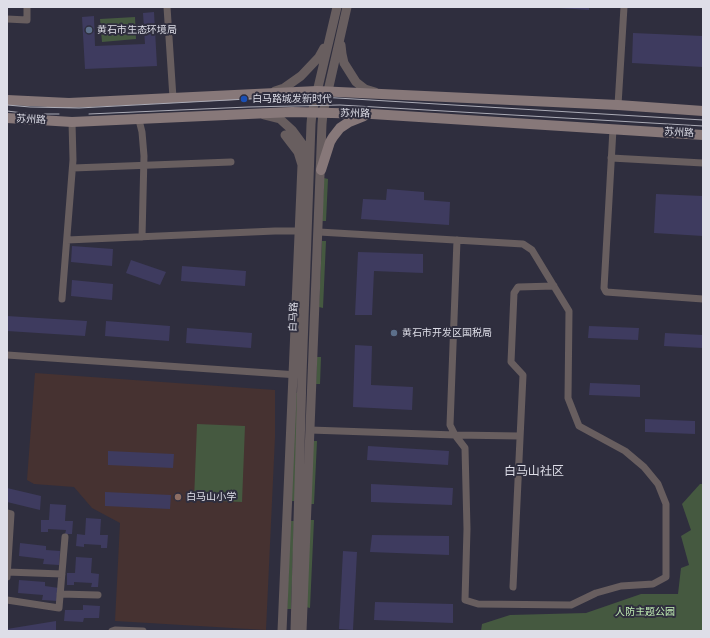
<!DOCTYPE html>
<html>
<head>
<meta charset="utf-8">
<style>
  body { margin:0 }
  #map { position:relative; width:710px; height:638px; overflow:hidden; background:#2f2e3e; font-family:"Roboto Condensed",sans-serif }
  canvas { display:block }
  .frame { position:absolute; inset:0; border:8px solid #dedee8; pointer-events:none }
</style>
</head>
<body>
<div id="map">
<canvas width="710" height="638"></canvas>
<div class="frame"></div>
</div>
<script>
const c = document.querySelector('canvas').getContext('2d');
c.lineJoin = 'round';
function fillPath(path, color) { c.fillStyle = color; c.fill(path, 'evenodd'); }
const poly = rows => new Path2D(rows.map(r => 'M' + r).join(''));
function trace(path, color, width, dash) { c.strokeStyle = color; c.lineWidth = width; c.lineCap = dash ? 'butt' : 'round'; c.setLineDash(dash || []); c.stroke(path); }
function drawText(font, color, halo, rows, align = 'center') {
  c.font = font + ' "Roboto Condensed","Noto Sans SC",sans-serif'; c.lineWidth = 4; c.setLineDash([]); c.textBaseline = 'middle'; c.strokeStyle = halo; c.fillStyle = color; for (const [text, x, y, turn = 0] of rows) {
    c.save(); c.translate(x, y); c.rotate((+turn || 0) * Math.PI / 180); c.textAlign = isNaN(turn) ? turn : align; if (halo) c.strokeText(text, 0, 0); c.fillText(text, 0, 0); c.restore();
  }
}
fillPath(poly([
  [35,373,275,390,275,437,266,630,115,621,120,523,92,508,74,487,34,484,27,480]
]), '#463231');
fillPath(poly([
  [135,17,136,39,102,42,100,19],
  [324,178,328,179,326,221,322,221],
  [322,241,326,241,323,308,319,307],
  [317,357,321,357,320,384,316,384],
  [296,393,300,393,295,501,291,501],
  [197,424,245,426,242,502,194,500],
  [313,441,317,441,314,504,310,504],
  [700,484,703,484,703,631,481,631,482,624,510,615,586,613,641,594,678,594,681,568,689,565,681,536,691,530,682,504],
  [310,520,314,520,310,608,306,607],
  [290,521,294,521,291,609,287,609]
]), '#455940');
fillPath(poly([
  [559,7,589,7,589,10,559,8],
  [154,12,157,66,85,69,82,17,94,16,95,46,145,44,143,13],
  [633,33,703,36,703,67,632,63],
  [387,189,424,192,424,200,450,202,449,225,361,219,363,199,386,200],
  [656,194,703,196,703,236,654,233],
  [72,246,113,249,112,266,71,262],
  [358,252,423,254,423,273,374,271,372,315,355,315],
  [131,260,166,272,160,285,126,273],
  [182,266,246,271,245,286,181,281],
  [72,280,113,284,112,300,71,296],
  [7,316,87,321,85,336,7,331],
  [106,321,170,326,169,341,105,336],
  [589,326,639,328,638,340,588,338],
  [187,328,252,333,251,348,186,343],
  [665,333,703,335,703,348,664,346],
  [355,345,372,346,371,385,413,387,412,410,353,407],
  [590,383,640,385,640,397,589,395],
  [645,419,695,421,695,434,645,432],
  [368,446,449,451,448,465,367,460],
  [108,451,174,454,173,468,108,465],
  [371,484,453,488,452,505,371,502],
  [7,488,41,496,40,510,7,502],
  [105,492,171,495,170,509,105,506],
  [50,504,66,505,65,521,73,521,72,534,65,534,66,530,48,529,48,532,41,532,41,520,49,520],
  [86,518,101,519,100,535,108,535,107,548,101,548,101,545,84,544,84,547,76,546,77,534,85,535],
  [372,535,449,536,449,555,370,552],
  [20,543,46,546,46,550,60,551,59,565,43,564,44,559,19,556],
  [343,551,357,552,353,630,339,629],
  [76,557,92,558,91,573,99,574,98,587,91,587,92,583,74,582,74,585,67,585,67,573,75,573],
  [19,580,45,582,45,586,59,588,58,601,42,600,43,595,18,593],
  [375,602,453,604,453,623,374,620],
  [83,605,100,606,99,618,84,618,83,622,64,621,65,610,83,610],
  [56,621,56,631,7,631,7,629]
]), '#3e3b5f');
trace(poly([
  [167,7,173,98],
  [7,19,27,20,27,7],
  [618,105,624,7],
  [139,120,142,132,144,156,142,237],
  [613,129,604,288,606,292,703,299],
  [611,158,703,163],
  [73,168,231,162],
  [319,232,523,244,532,250,569,311,568,398,579,426,625,451,644,467,658,484,666,504,666,577,653,584,621,586,596,593,571,605,478,604,465,600,467,529,465,448,455,435],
  [67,240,275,231,298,231],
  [62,299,73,160,72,122],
  [7,355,298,375],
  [310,430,455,435,450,425,457,240],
  [455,435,520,436],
  [7,513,11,514,7,577],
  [7,572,62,574],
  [513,587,523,375,511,362,514,293,518,287,554,286],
  [60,594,98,595],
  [7,600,59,608,65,537],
  [112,631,115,630,143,631]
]), '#685e5f', 7);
trace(poly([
  [341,45,342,54,344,63,356,82,365,89,375,92],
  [275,91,284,88,301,76,319,57,324,48],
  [264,115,280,119,292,130,303,145,308,160],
  [282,631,302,165,298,152,285,135],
  [295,631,302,375,311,124,312,113,337,7],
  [302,631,322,124,323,113,347,7]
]), '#685e5f', 9);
trace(poly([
  [7,100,69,103,317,91,618,105,703,111],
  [7,118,72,122,292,112,372,114,703,135],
  [321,170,330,142,333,137,340,128,349,122,364,116]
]), '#877879', 10);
trace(poly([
  [7,105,30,107,79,108,304,96,703,120],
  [7,111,31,114,59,114],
  [89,114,248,107,340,105,703,126]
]), '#acacb7', 1);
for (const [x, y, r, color] of [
  [89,30,4,"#5c6f8a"],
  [244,99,4,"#1a4fb4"],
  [394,333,4,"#5c6f8a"],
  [178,497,4,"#8d6e63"]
]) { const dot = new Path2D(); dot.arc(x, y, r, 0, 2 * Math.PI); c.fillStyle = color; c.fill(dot); trace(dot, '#2f2e3e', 1.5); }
drawText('10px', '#dedee8', '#2f2e3e', [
  ["黄石市生态环境局",97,30],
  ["白马路城发新时代",252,99],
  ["黄石市开发区国税局",402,333],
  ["白马山小学",186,497]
], 'left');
drawText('10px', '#dedee8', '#2f2e3e', [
  ["苏州路",355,114,1],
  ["苏州路",31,120,3],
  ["苏州路",679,133,3],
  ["白马路",294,317,-88]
]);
drawText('10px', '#c0edb3', '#2f2e3e', [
  ["人防主题公园",645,612]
]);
drawText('12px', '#dedee8', '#2f2e3e', [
  ["白马山社区",534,472]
]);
</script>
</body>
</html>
